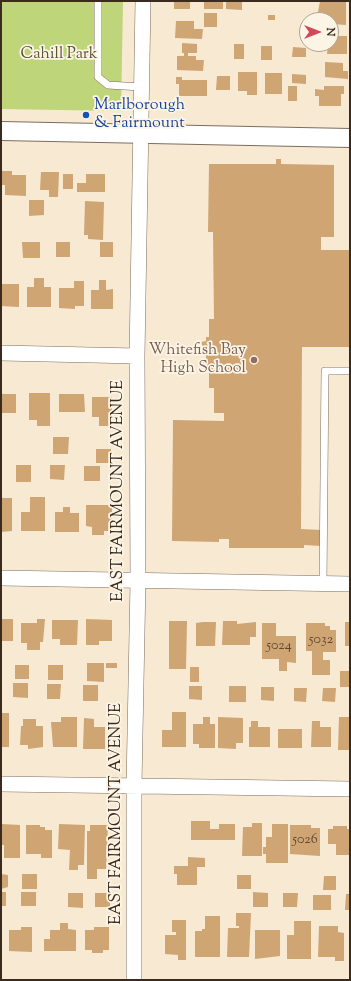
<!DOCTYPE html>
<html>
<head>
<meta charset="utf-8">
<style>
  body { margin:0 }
  #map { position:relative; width:351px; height:981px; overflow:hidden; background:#f7e9d2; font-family:"Sorts Mill Goudy",serif }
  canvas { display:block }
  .frame { position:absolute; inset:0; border:2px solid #3b2a1e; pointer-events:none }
  .north { position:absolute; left:299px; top:12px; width:40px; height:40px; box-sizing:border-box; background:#fcf5e5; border:1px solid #afa495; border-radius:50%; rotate:90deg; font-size:11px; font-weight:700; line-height:16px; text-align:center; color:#3b2a1e }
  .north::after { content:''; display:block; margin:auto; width:14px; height:18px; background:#d1495b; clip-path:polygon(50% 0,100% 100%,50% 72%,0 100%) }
</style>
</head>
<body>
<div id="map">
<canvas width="351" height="981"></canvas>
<div class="frame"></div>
<div class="north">N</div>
</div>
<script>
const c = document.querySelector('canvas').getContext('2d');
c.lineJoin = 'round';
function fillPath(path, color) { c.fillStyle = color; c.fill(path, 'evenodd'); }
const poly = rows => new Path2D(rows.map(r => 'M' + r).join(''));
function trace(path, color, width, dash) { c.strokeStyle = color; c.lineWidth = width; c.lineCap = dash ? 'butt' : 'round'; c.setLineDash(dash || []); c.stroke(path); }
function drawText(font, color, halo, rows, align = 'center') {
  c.font = font + ' "Sorts Mill Goudy",serif'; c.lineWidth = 3.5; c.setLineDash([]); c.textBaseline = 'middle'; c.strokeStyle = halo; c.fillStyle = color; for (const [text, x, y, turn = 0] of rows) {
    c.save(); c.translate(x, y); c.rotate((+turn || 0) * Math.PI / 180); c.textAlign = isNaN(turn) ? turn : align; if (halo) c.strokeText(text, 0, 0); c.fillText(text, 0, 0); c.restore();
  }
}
fillPath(poly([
  [1,1,123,1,121,111,1,109]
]), '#bed57a');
fillPath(poly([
  [174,1,190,1,190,9,174,9],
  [204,1,223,1,223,9,204,9],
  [226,1,242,1,242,10,226,9],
  [320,1,346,2,346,25,331,24,331,20,322,20,322,13,318,12],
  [204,13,217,13,217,27,204,27],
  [268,15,275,15,275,20,268,20],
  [176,21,194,21,194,29,203,29,202,39,175,38],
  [331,36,347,36,347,54,327,54,328,44,331,44],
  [182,43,197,44,197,53,188,53,188,56,196,56,196,60,204,60,203,71,177,70,177,56,184,56,184,53,182,53],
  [234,44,244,44,244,59,234,59],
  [261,46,272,46,272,60,261,60],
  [293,47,306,48,306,57,292,57],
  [325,62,343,63,343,71,348,71,348,79,325,77],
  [238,72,257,72,257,95,247,95,247,91,238,91],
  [265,73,282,73,282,94,265,94],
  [292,74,306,75,306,84,292,83],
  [217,76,230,76,230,90,216,90],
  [176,77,182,77,182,80,207,80,207,96,179,96,179,84,176,84],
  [288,86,297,86,297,101,288,101],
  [324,86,344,86,344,94,341,94,341,106,319,106,319,96,315,96,315,89,324,90],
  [276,159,281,159,281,164,334,165,334,237,321,237,321,250,350,250,350,347,302,347,301,529,321,530,321,546,304,545,304,548,229,548,229,539,219,539,219,542,172,541,173,420,224,421,224,413,214,413,214,388,209,388,209,366,201,365,203,361,206,362,206,346,203,347,201,342,206,341,206,337,209,337,209,319,214,319,213,232,208,232,209,164,276,164],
  [1,171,12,171,12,175,26,175,26,196,5,195,5,185,1,185],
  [41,172,59,172,58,197,49,197,49,190,40,190],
  [63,174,73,174,73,189,63,189],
  [86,174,105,174,105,192,77,192,77,183,86,183],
  [29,200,44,200,44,215,29,216],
  [85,201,104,202,103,240,88,239,88,235,84,235],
  [22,242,40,242,40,258,23,258],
  [56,242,70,242,70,257,56,257],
  [100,242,113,242,113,257,100,257],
  [34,278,44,278,44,287,51,287,51,307,27,307,27,287,34,287],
  [99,280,106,280,106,290,113,289,113,309,91,309,91,290,99,290],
  [74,281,84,281,84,306,75,306,75,309,59,308,59,288,74,288],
  [1,284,19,284,19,307,1,306],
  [29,393,50,393,50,426,37,426,37,420,29,420],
  [1,394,16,394,16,413,1,413],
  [59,394,84,394,85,412,59,412],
  [92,397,112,397,112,426,99,426,99,417,92,417],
  [53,437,69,437,68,454,53,454],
  [96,449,111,449,111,463,96,463],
  [16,465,31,465,31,482,16,482],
  [50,465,65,465,64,480,50,479],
  [84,466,100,466,100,481,84,481],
  [30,497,45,497,45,531,21,531,21,512,30,512],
  [1,498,12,498,12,531,1,532],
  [86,505,112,505,112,531,104,531,104,535,92,535,92,527,86,526],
  [63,507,70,507,70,513,79,513,79,532,55,532,55,512,63,512],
  [1,619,13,619,13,641,1,641],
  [37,619,45,619,43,642,40,642,40,650,27,650,27,643,21,643,21,623,37,623],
  [86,619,112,620,112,641,99,641,99,645,86,645],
  [52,620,78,620,77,645,60,645,60,639,52,639],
  [169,621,187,621,186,669,169,669],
  [223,621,237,621,237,624,256,622,256,637,250,637,250,645,222,645],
  [203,622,216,622,215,646,196,646,196,623],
  [345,622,350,622,350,646,345,646],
  [262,623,276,623,276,636,296,636,296,663,287,662,287,671,279,671,279,659,262,659],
  [306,623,325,623,325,626,330,626,330,630,336,630,336,652,323,652,323,660,330,660,330,675,312,675,312,651,306,651],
  [87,663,104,663,104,682,87,681],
  [106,663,117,663,117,668,106,668],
  [15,665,29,665,29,679,15,679],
  [48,665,63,665,63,680,48,680],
  [190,667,199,667,199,682,190,682],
  [340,671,350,671,350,687,340,687],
  [13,683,28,683,28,698,13,697],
  [47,684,61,684,60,699,47,699],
  [83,685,98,685,98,701,83,701],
  [189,686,202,686,202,700,189,699],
  [229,686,246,686,246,702,229,702],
  [261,687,274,687,274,701,261,700],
  [294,688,307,688,306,702,294,701],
  [323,688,336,688,335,702,322,701],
  [172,712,186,712,186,747,162,747,162,730,172,730],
  [1,713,9,713,9,747,1,747],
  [61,717,77,717,77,747,53,747,51,722,61,722],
  [203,717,210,717,210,724,215,724,215,748,199,748,199,744,193,744,193,724,203,724],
  [218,717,243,718,243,743,236,743,236,749,218,748],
  [339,717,350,717,350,750,338,750],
  [84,718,94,719,94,727,105,727,105,749,83,749],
  [23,719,36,719,36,726,43,726,43,747,28,749,28,745,20,745,21,726,23,726],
  [251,721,258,721,258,727,270,727,270,747,249,747,249,727,251,727],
  [312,721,320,721,320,727,331,727,331,747,311,747],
  [278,729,302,729,302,748,278,748],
  [191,821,210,821,210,829,219,829,219,824,235,824,235,840,191,840],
  [252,823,262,823,262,856,242,856,243,827,252,827],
  [1,824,20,825,20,858,4,858,4,845,1,845],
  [59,824,85,825,84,865,78,865,78,870,69,870,70,850,58,849],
  [272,824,288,824,288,863,266,863,266,854,263,854,263,847,266,847,266,837,272,837],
  [26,825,40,825,40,827,45,827,45,830,52,830,52,858,41,858,41,854,26,854],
  [90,825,108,825,106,869,97,869,97,879,87,879,87,831,90,831],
  [290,825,311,825,311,828,320,828,320,856,290,854],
  [333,826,347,826,347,829,350,829,350,855,336,855,336,844,328,844,328,829,333,829],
  [188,857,205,858,205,867,197,867,197,885,177,885,177,874,174,874,174,866,188,866],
  [1,874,8,875,8,887,1,889],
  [22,874,37,874,37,889,22,889],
  [237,875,251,875,251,889,237,889],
  [324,876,336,876,336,890,323,890],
  [1,892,6,892,6,906,1,906],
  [21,892,36,892,36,906,21,906],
  [253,892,268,893,268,907,253,907],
  [68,893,83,893,83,908,68,907],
  [95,893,110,893,110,907,95,907],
  [283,893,298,893,297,907,283,907],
  [346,894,350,894,350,910,345,910],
  [313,895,331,895,331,910,313,910],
  [236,913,251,913,249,957,227,957,228,928,239,928,239,926,236,926],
  [205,916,220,916,220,957,195,957,195,931,202,931,202,929,205,929],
  [172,920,186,920,186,960,178,960,178,955,165,954,165,935,176,935,176,932,172,932],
  [294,921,311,921,311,959,287,959,287,935,294,935],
  [60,923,68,923,68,929,76,930,76,951,44,951,44,939,50,939,50,930,60,930],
  [319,926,338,926,338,932,344,933,344,961,335,961,335,957,318,957],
  [21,927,32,927,32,952,9,951,9,930,21,930],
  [94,927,109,927,109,950,103,950,103,953,92,953,92,950,85,950,85,930,94,930],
  [255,930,280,930,280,956,255,959]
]), '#cfa573');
const service = poly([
  [98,1,98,77,108,85,141,87],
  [323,584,325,371,350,371]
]);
const minor = poly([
  [1,353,137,356],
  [1,578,350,584],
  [1,784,350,789],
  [134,980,134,785,138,581,137,356,143,1]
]);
const tertiary = poly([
  [1,131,350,138]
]);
trace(service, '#7d6d5d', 8);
trace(minor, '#7d6d5d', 16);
trace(tertiary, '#7d6d5d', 20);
trace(service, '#fff', 7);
trace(minor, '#fff', 15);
trace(tertiary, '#fff', 18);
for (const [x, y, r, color] of [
  [86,115,4,"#1a4fb4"],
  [254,360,4,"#8d6e63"]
]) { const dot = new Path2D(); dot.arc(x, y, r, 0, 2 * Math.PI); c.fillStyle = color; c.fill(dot); trace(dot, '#fcf5e5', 1.5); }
drawText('14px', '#604933', null, [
  ["5032",321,641],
  ["5024",279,647],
  ["5026",305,841]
]);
drawText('16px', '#5c5535', '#fcf5e5', [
  ["Cahill Park",59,55]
]);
drawText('16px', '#164399', '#fcf5e5', [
  ["Marlborough",94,106],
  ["& Fairmount",94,124]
], 'left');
drawText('16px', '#785e54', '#fcf5e5', [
  ["Whitefish Bay",246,351],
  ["High School",246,369]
], 'right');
drawText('16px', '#3b2a1e', '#fcf5e5', [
  ["EAST FAIRMOUNT AVENUE",119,491,-90],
  ["EAST FAIRMOUNT AVENUE",117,814,-90]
]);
</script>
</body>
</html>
